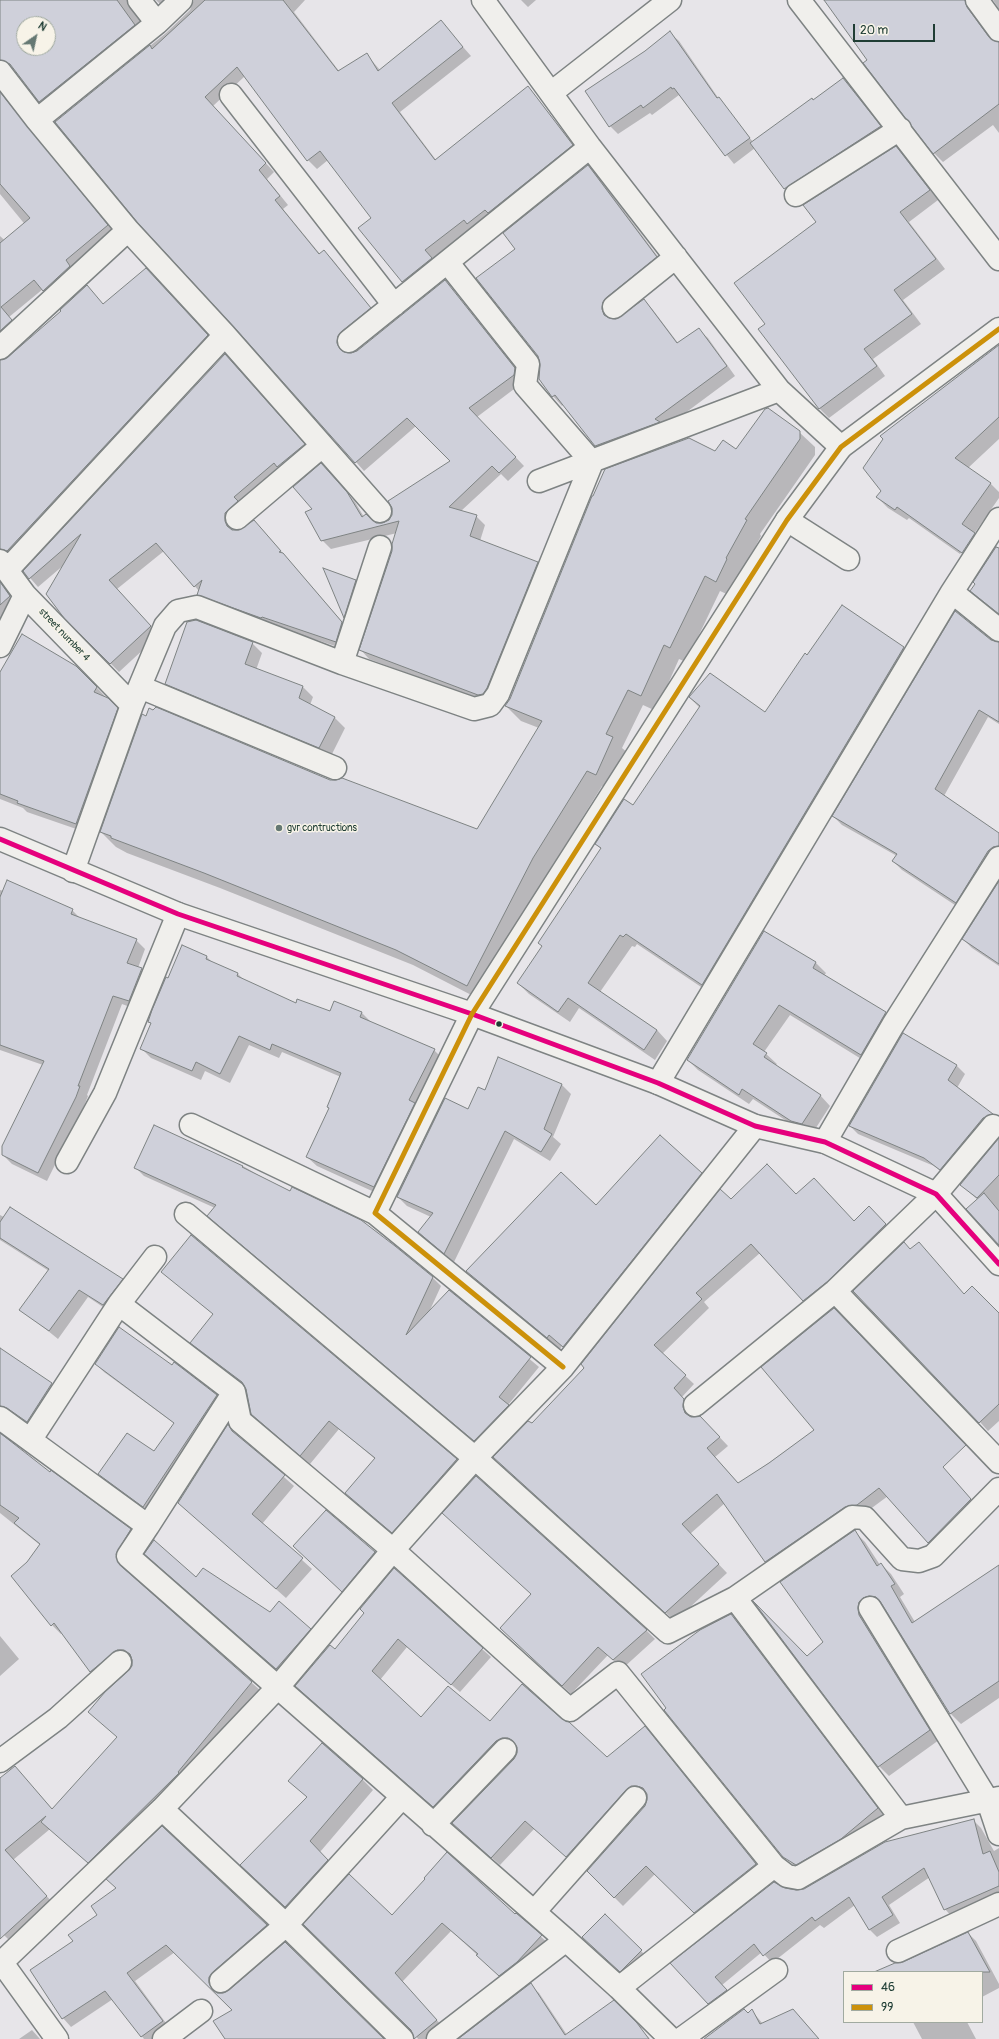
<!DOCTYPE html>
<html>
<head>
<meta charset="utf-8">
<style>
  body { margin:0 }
  #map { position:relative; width:999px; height:2039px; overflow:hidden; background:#e7e5e9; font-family:Pangolin,sans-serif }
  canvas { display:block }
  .legend { position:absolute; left:843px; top:1971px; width:140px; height:52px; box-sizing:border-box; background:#f7f3e8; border:1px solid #a1aaa0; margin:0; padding:5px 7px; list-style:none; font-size:12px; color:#1f3d34 }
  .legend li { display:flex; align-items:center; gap:8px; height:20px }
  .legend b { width:20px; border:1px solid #a1aaa0 }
  .north { position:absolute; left:16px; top:16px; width:40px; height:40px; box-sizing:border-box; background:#f7f3e8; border:1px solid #a1aaa0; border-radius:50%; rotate:34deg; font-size:11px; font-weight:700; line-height:16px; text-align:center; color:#1f3d34 }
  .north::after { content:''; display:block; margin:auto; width:14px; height:18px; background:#657873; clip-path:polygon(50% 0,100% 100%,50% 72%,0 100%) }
  .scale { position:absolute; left:853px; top:24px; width:82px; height:18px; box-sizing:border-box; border:2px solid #1f3d34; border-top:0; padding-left:5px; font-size:12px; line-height:14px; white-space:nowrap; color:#1f3d34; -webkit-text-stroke:3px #f7f3e8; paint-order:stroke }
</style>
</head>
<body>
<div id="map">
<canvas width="999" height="2039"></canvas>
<ul class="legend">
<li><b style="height:5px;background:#e5007d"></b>46</li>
<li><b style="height:5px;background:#cc910a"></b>99</li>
</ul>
<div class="north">N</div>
<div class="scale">20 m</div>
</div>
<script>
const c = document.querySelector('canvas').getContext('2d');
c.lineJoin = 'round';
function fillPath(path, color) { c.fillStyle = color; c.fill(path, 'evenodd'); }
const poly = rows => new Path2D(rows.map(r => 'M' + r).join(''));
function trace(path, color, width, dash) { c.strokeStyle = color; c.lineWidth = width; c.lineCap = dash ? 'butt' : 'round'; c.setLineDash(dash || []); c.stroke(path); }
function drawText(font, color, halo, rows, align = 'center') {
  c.font = font + ' Pangolin,sans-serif'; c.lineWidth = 3; c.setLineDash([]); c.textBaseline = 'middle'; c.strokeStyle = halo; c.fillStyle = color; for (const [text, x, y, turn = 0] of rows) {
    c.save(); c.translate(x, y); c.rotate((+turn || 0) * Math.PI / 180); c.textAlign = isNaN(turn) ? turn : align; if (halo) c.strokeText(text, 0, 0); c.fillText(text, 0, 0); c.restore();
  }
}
fillPath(poly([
  [0,0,139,0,135,12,148,30,48,110,22,78,80,31,48,33,48,24,24,24,25,48,0,65],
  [156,0,181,0,168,12],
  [194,0,305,0,294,12,339,71,366,54,380,70,441,22,471,56,400,112,436,160,528,87,581,154,473,229,433,259,440,268,411,290,359,228,372,218,328,160,317,169,308,160,245,76,213,106,274,172,267,179,288,205,283,209,320,254,324,251,333,260,378,317,346,345,346,354,351,354,357,352,445,281,523,377,522,383,477,417,524,466,508,481,501,474,461,511,476,516,485,525,480,541,538,563,546,571,488,703,369,659,361,650,393,551,397,533,331,549,322,540,313,509,330,473,355,502,364,517,375,524,382,524,389,521,451,461,416,426,364,471,56,122,166,33,190,10],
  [521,0,536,0,528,7],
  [825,0,968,0,974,8,976,17,994,43,999,43,999,133,993,125,943,162,934,153],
  [993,0,999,0,999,9],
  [670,33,679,41,719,99,753,142,843,79,888,135,793,196,755,148,734,164,679,95,652,115,650,113,618,134,610,126,646,52],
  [1,95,116,234,53,299,43,289,9,317,20,329,0,349,0,236,14,249,32,233,0,194],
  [896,148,938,200,909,222,945,269,903,300,921,324,873,359,885,376,829,418,820,409,759,329,766,324,817,222],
  [588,166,597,175,665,266,611,312,610,319,617,320,644,300,653,310,678,343,698,329,708,338,735,376,665,428,605,455,564,404,562,406,553,396,541,365,516,250],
  [155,278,216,344,0,561,0,361,3,361],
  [999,346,999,439,968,468,990,483,999,492,999,498,960,554,909,518,907,520,888,508,877,497],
  [233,363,312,453,233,522,233,530,262,529,350,631,344,649,206,603,198,595,199,591,164,551,117,589,159,635,119,672,65,617,65,564,38,587,24,571],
  [799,432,815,447,815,455,760,534,761,536,741,574,731,596,720,591,686,662,679,659,656,711,643,705,622,748,628,753,611,790,602,786,548,873,483,1001,413,965,220,888,127,853,116,847,101,832,150,709,330,781,477,830,539,728,521,721,506,706,715,453,736,450],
  [325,569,356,580,364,589,352,625,345,617],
  [0,580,18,605,0,621],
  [842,607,904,648,915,659,713,995,637,944,635,947,632,946,600,992,657,1030,667,1041,655,1060,579,1008,570,1022,529,994,518,983,543,947,601,849,596,844,633,807,700,708,690,698,710,675,765,714],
  [991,641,999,642,999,724,988,717,944,796,999,835,999,858,964,911,902,870,893,861,897,856,842,825,833,816],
  [252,643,262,653,256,670,303,687,313,697,310,705,335,718,345,728,330,758,176,694,166,684],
  [76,666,126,718,85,832,27,812,23,808,0,799,0,672],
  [999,883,999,966,972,948,963,939],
  [0,890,72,910,81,919,136,940,145,949,138,968,151,978,138,1010,122,1004,87,1095,88,1096,84,1106,47,1181,12,1164,3,1155,43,1065,0,1050],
  [764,932,816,963,826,973,824,976,885,1013,895,1023,871,1065,790,1015,764,1052,777,1064,775,1066,820,1095,830,1106,812,1134,802,1131,753,1099,749,1104,698,1070,688,1060],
  [183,947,207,957,213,963,238,974,244,980,296,1004,331,1013,335,1002,362,1013,371,1022,434,1050,443,1059,383,1196,317,1166,307,1157,330,1108,341,1077,282,1052,279,1058,249,1045,230,1083,205,1071,201,1080,151,1058,141,1048,152,1024,149,1022],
  [903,1034,957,1066,965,1074,957,1088,999,1121,948,1177,934,1166,858,1134,850,1126],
  [499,1059,562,1085,571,1094,553,1137,561,1144,550,1161,514,1139,454,1262,419,1232,431,1217,407,1206,398,1197,486,1091],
  [999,1140,999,1244,978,1200,961,1185],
  [243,1166,433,1278,441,1286,430,1310,449,1291,539,1367,508,1405,517,1414,483,1449,217,1224,215,1208,144,1176,135,1167],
  [701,1173,713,1185,575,1359,562,1346,560,1349,480,1284,468,1271,596,1207],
  [797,1196,854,1222,869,1208,894,1234,812,1309,760,1253,704,1302,709,1308,662,1354,694,1384,682,1397,693,1409,692,1418,709,1426,728,1446,715,1457,739,1484,815,1430,890,1409,979,1508,937,1551,888,1496,865,1513,775,1570,766,1561,725,1503,690,1534,727,1573,675,1621,503,1466,532,1425,586,1368,731,1200],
  [0,1215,122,1279,130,1287,112,1313,88,1297,58,1339,21,1309,49,1271,0,1240],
  [191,1236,465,1469,401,1541,347,1493,375,1459,339,1429,310,1464,261,1423,245,1386,191,1343,214,1315,162,1272],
  [911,1250,964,1295,999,1315,999,1421,988,1431,980,1422],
  [0,1350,52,1384,61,1393,36,1430,17,1416,10,1414,0,1418],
  [174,1363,225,1404,152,1515,107,1482,99,1474,155,1453,175,1424,104,1372,96,1364,172,1366],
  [228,1426,240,1438,294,1486,262,1524,312,1569,286,1598,179,1503],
  [0,1434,50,1473,130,1530,139,1539,124,1564,128,1573,261,1691,97,1871,50,1829,13,1860,55,1905,13,1944,0,1931,0,1779,15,1767,53,1810,118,1737,133,1659,126,1658,100,1680,91,1671,62,1632,61,1634,52,1625,12,1576,28,1562,40,1545,0,1513],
  [453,1522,646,1630,655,1639,622,1669,608,1655,571,1694,501,1628,532,1595],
  [855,1532,865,1542,880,1565,881,1564,891,1574,904,1594,900,1597,915,1622,999,1575,999,1698,961,1724,951,1714,885,1606,880,1605,939,1740,889,1776,879,1766,807,1657,825,1643],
  [375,1552,387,1564,354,1603,306,1558],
  [154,1562,196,1578,271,1614,310,1629,318,1637,285,1677],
  [365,1613,482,1649,491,1657,460,1692,407,1647,380,1680,421,1719,490,1722,607,1759,645,1727,764,1873,703,1921,655,1874,623,1906,588,1871,645,1807,648,1801,648,1794,640,1794,575,1865,535,1828,500,1865,453,1823,515,1759,518,1754,518,1746,511,1746,442,1815,305,1694,335,1651],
  [731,1615,740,1624,886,1817,802,1873,784,1856],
  [0,1636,19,1659,0,1676],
  [362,1779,373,1790,320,1852,338,1871,296,1917,252,1875,308,1798,289,1781],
  [973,1820,981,1828,994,1851,999,1848,999,1897,952,1917,945,1909,930,1877,889,1905,900,1923,877,1937,869,1929,855,1905,824,1928,820,1925,772,1963,762,1952,722,1985,734,1998,716,2011,672,1963,784,1889,796,1891,804,1890],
  [516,1914,549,1944,508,1983,451,1931,402,1982,444,2028,433,2039,418,2039,412,2030,305,1924,392,1916],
  [605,1915,649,1959,628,1979,591,1945],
  [267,1925,275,1933,217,1986,217,1994,383,2039,226,2039,233,2010,175,1952,135,1981,171,2030,158,2039,144,2039,113,1999,71,2027,63,2018,31,1970],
  [968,1933,976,1941,999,1984,999,1988,982,1997,982,1972,888,1972],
  [530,1985,539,1993,567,2035,614,2002,650,2039,470,2039],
  [752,2011,763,2024,801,2018,819,2039,707,2039],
  [913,2022,967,2022,976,2039,922,2039],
  [32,2030,40,2039,19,2039]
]), '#0003');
const building = poly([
  [0,0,117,0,135,25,39,102,10,64,0,60,0,0],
  [24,24,48,24,48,48,24,48,24,24],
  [205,0,283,0,338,71,367,53,378,71,441,20,463,47,392,103,435,160,528,86,573,145,488,213,485,210,467,224,464,220,425,250,432,258,402,282,358,228,371,218,320,151,307,161,237,67,205,97,266,163,259,170,280,196,275,200,319,254,324,250,371,308,341,332,338,336,337,343,340,349,344,352,351,353,357,351,445,280,515,368,514,375,469,408,516,457,499,473,492,466,449,507,477,515,470,536,538,562,487,688,483,694,478,695,359,650,392,551,392,544,399,521,321,541,305,512,312,509,293,487,321,463,347,492,362,517,366,514,376,523,382,523,389,520,392,515,392,508,388,501,450,461,407,418,355,463,234,327,137,222,55,122,150,45,152,49,205,0],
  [824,0,965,0,967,7,989,37,999,42,999,104,933,154,863,63,867,60,824,0],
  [670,31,717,98,719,97,750,138,725,156,674,88,672,89,671,87,643,108,641,105,609,127,585,91,645,51,670,31],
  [843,78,881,126,784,189,750,143,812,98,813,100,843,78],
  [0,92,108,225,66,260,70,266,43,291,34,280,1,307,12,320,0,331,0,243,30,218,0,184,0,92],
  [896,146,930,190,900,212,936,259,894,290,912,314,864,349,877,366,819,409,758,329,765,324,734,283,816,222,803,205,896,146],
  [588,165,657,257,606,298,603,302,602,309,604,315,609,318,616,319,644,299,677,343,699,328,727,366,655,419,660,422,595,446,555,395,552,397,539,379,540,365,538,356,476,278,515,249,503,233,588,165],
  [146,268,208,335,7,551,0,549,0,360,8,357,61,311,60,310,87,285,103,304,146,268],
  [999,345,999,417,955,458,991,483,962,524,975,533,962,553,897,507,895,510,876,497,881,491,863,468,883,439,880,436,999,345],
  [225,354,305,444,277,467,274,463,234,497,238,501,225,513,225,521,227,526,232,530,239,530,254,520,281,551,279,552,283,553,342,622,336,642,262,617,261,618,197,595,202,580,194,587,156,543,109,580,151,626,110,664,64,618,46,594,81,534,29,579,23,571,225,354],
  [768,408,800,431,800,439,745,519,747,520,726,558,727,559,716,582,705,576,670,648,664,645,641,696,628,690,606,734,613,737,596,775,587,771,533,858,467,986,396,950,204,873,111,838,111,836,100,832,142,714,146,716,149,708,153,710,156,707,330,780,336,780,342,778,477,829,542,721,505,706,510,699,592,496,593,496,605,469,689,438,715,451,723,440,736,449,765,409,768,408],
  [996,547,999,548,999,614,970,591,975,584,973,582,996,547],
  [323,568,356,580,344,618,323,568],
  [0,582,10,596,0,605,0,582],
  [842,605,904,647,702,985,626,934,623,937,620,935,588,983,657,1030,644,1050,568,998,558,1012,517,983,542,946,538,943,601,848,595,844,624,799,633,805,700,706,689,697,710,673,765,712,805,653,807,655,842,605],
  [955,611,991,640,999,642,999,722,979,710,935,789,999,833,999,846,993,847,988,851,956,903,892,861,897,854,832,816,955,611],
  [196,620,253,642,245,664,303,686,299,698,335,717,319,748,165,684,187,622,196,620],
  [22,634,76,666,97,687,94,692,108,698,118,708,76,824,17,803,18,801,0,794,0,672,22,634],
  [7,880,73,909,71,914,137,939,127,963,142,968,129,1001,113,996,78,1086,80,1086,76,1097,38,1173,2,1155,2,1146,44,1061,0,1045,0,897,7,880],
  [999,881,999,964,962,939,999,881],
  [764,931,816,962,813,968,886,1012,861,1055,779,1005,753,1044,767,1053,764,1057,821,1095,802,1124,791,1121,742,1089,739,1095,687,1060,764,931],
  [182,945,207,956,206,959,238,973,237,976,296,1003,297,999,330,1011,334,1001,362,1012,360,1017,435,1049,409,1100,415,1103,374,1187,306,1157,329,1108,327,1107,341,1073,272,1044,270,1050,239,1036,220,1074,196,1062,192,1071,140,1049,151,1023,148,1022,152,1010,166,977,168,978,182,945],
  [903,1033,957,1065,948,1080,993,1114,983,1118,940,1170,924,1158,849,1126,903,1033],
  [498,1057,562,1084,544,1129,552,1134,541,1152,505,1131,444,1254,418,1232,433,1213,397,1197,445,1098,468,1109,478,1087,485,1090,498,1057],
  [154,1125,243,1166,242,1167,290,1191,292,1187,361,1220,395,1246,433,1277,406,1335,449,1290,531,1357,499,1397,509,1405,474,1441,207,1216,216,1205,134,1168,154,1125],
  [660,1135,702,1173,563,1347,549,1335,547,1338,466,1271,561,1172,596,1205,660,1135],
  [999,1138,999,1175,977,1198,960,1185,999,1138],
  [767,1164,796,1194,814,1178,854,1221,869,1206,886,1224,827,1282,803,1301,751,1244,696,1293,702,1299,654,1345,686,1375,674,1388,684,1399,683,1407,685,1413,691,1417,700,1416,720,1437,707,1448,738,1483,769,1463,814,1430,761,1367,834,1308,966,1445,943,1467,971,1499,928,1543,879,1488,857,1505,845,1507,765,1562,717,1494,682,1524,719,1564,665,1613,493,1457,528,1421,532,1423,584,1368,581,1364,720,1189,731,1199,767,1164],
  [984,1193,999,1211,999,1245,966,1209,984,1193],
  [10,1207,123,1279,103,1305,79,1290,49,1331,19,1310,49,1269,0,1238,0,1222,10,1207],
  [191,1235,457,1459,392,1533,345,1493,375,1458,329,1421,300,1456,251,1414,246,1389,242,1382,190,1343,213,1314,161,1272,191,1235],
  [904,1242,910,1249,919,1242,964,1294,972,1286,999,1313,999,1404,979,1423,853,1291,904,1242],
  [119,1327,172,1365,174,1362,217,1395,143,1507,98,1474,127,1433,154,1451,174,1423,95,1364,119,1327],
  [0,1348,52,1383,27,1422,7,1408,0,1406,0,1348],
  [228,1424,232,1431,285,1475,252,1514,303,1558,276,1589,178,1503,228,1424],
  [0,1433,50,1472,51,1470,131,1529,116,1554,120,1565,252,1682,178,1772,179,1773,88,1863,41,1822,46,1816,5,1850,47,1896,0,1939,0,1778,15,1766,52,1809,117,1737,88,1712,105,1692,128,1671,132,1666,132,1660,130,1654,124,1650,117,1650,90,1672,54,1623,51,1626,11,1576,27,1562,40,1544,14,1523,19,1518,0,1505,0,1433],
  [476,1476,647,1630,613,1660,598,1647,562,1686,500,1628,531,1594,442,1513,476,1476],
  [326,1510,375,1552,342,1592,293,1546,326,1510],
  [855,1530,877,1566,881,1563,895,1584,891,1586,912,1623,999,1565,999,1681,950,1714,880,1601,876,1597,869,1596,863,1598,859,1602,858,1608,859,1615,930,1730,878,1767,753,1601,807,1656,823,1642,780,1582,855,1530],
  [154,1540,196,1577,203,1568,270,1612,279,1601,311,1629,276,1669,144,1554,154,1540],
  [394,1568,483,1648,451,1685,398,1639,372,1671,421,1717,448,1686,490,1721,522,1684,562,1719,569,1722,607,1757,645,1726,756,1864,694,1913,646,1866,614,1898,587,1871,645,1806,647,1800,647,1794,643,1788,637,1786,631,1786,626,1790,566,1857,525,1821,491,1858,452,1823,514,1759,517,1753,517,1747,513,1741,508,1738,502,1738,496,1741,433,1807,295,1686,330,1645,335,1649,364,1613,360,1609,394,1568],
  [731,1614,878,1808,841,1839,796,1865,783,1857,664,1710,666,1708,641,1674,700,1630,731,1614],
  [322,1743,363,1779,310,1841,328,1860,285,1907,240,1865,307,1797,288,1781,322,1743],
  [974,1819,983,1854,990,1851,999,1872,999,1886,944,1910,924,1868,882,1897,893,1915,869,1930,849,1897,815,1921,812,1917,763,1956,754,1944,715,1977,727,1990,708,2004,670,1963,774,1882,785,1888,796,1890,804,1889,885,1842,974,1819],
  [162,1826,267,1925,213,1972,209,1977,209,1983,212,1989,217,1993,223,1993,229,1990,285,1942,384,2039,225,2039,213,2021,232,2010,166,1945,127,1973,163,2021,141,2037,105,1991,62,2019,30,1970,73,1941,68,1935,97,1915,91,1906,116,1888,106,1879,162,1826],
  [447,1852,515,1914,516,1913,542,1935,517,1962,499,1976,476,1955,478,1954,442,1923,395,1973,437,2020,414,2039,411,2030,303,1924,349,1874,392,1915,425,1879,424,1878,447,1852],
  [605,1914,642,1950,620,1972,582,1937,605,1914],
  [968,1932,990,1972,874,1972,895,1963,903,1962,968,1932],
  [531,1983,565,2035,614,2000,637,2023,649,2039,458,2039,531,1983],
  [744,2009,748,2013,752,2009,760,2024,793,2009,819,2039,704,2039,744,2009]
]);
fillPath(building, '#cfd0da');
trace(building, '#7e8383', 1);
const street = poly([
  [139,0,157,23],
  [483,0,590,147,779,390,841,447],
  [799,0,999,259],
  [977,0,999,30],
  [0,72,37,120,128,230,225,335,380,511],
  [551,93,670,0],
  [231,95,394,305],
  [37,120,157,23,181,0],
  [796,195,900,129],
  [614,307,676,257],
  [349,341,590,147],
  [0,348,128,230],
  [539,481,779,390],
  [237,518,322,446],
  [787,520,848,559],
  [0,561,25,595,132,705],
  [8,569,225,335],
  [952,592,999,630],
  [0,646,25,595],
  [342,663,380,547],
  [140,687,335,768],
  [73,871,132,705,165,626,178,611,197,607,342,663,474,709,490,705,498,694,592,462,525,385,528,364,448,263],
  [472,1014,375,1213,563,1367],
  [658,1083,952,592,999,519],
  [191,1125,375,1213],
  [825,1142,893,1025,999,858],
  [67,1162,105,1093,178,914],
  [186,1214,475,1458,668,1632,735,1598,852,1517,865,1518,902,1559,919,1561,933,1556,999,1489],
  [835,1291,999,1462],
  [119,1304,234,1392,240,1421,393,1550,570,1710,618,1673,774,1866],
  [695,1405,835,1291,936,1194,993,1126],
  [0,1418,148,1526,128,1556,566,1940,619,1988,671,2039],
  [31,1439,119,1304,155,1257],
  [148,1526,234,1392],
  [735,1598,901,1818],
  [870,1608,988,1801,999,1834],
  [0,1761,58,1718,120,1662],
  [162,1809,286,1925,402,2039],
  [433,1825,505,1750],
  [534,1912,635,1798],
  [898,1951,999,1904],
  [0,1960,57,2039],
  [0,1964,162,1809,278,1687,393,1550,475,1458,563,1367,755,1126],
  [221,1981,286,1925,402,1797],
  [619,1988,774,1866,787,1876,798,1878,901,1818,999,1798],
  [164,2039,201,2011],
  [438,2039,566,1940],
  [681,2039,776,1970]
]);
const secondary = poly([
  [0,839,178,914,472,1014,658,1083,755,1126,825,1142,936,1194,999,1264],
  [472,1014,787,520,841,447,999,329]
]);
trace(street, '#7e8383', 25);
trace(secondary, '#7e8383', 25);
trace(street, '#f0efec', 22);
trace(secondary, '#f0efec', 22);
trace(poly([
  [0,839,178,914,472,1014,658,1083,755,1126,825,1142,936,1194,999,1264]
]), '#e5007d', 5);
trace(poly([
  [563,1367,375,1213,472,1014,787,520,841,447,999,329]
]), '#cc910a', 5);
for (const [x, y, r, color] of [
  [279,828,4,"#657873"],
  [499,1024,3.5,"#1f3d34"]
]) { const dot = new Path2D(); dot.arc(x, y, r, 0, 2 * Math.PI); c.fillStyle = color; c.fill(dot); trace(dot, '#f7f3e8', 1.5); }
drawText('10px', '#1f3d34', '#f7f3e8', [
  ["street number 4",64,635,46]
]);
drawText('10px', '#1f3d34', '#f7f3e8', [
  ["gvr contructions",287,828]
], 'left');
</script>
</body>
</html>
